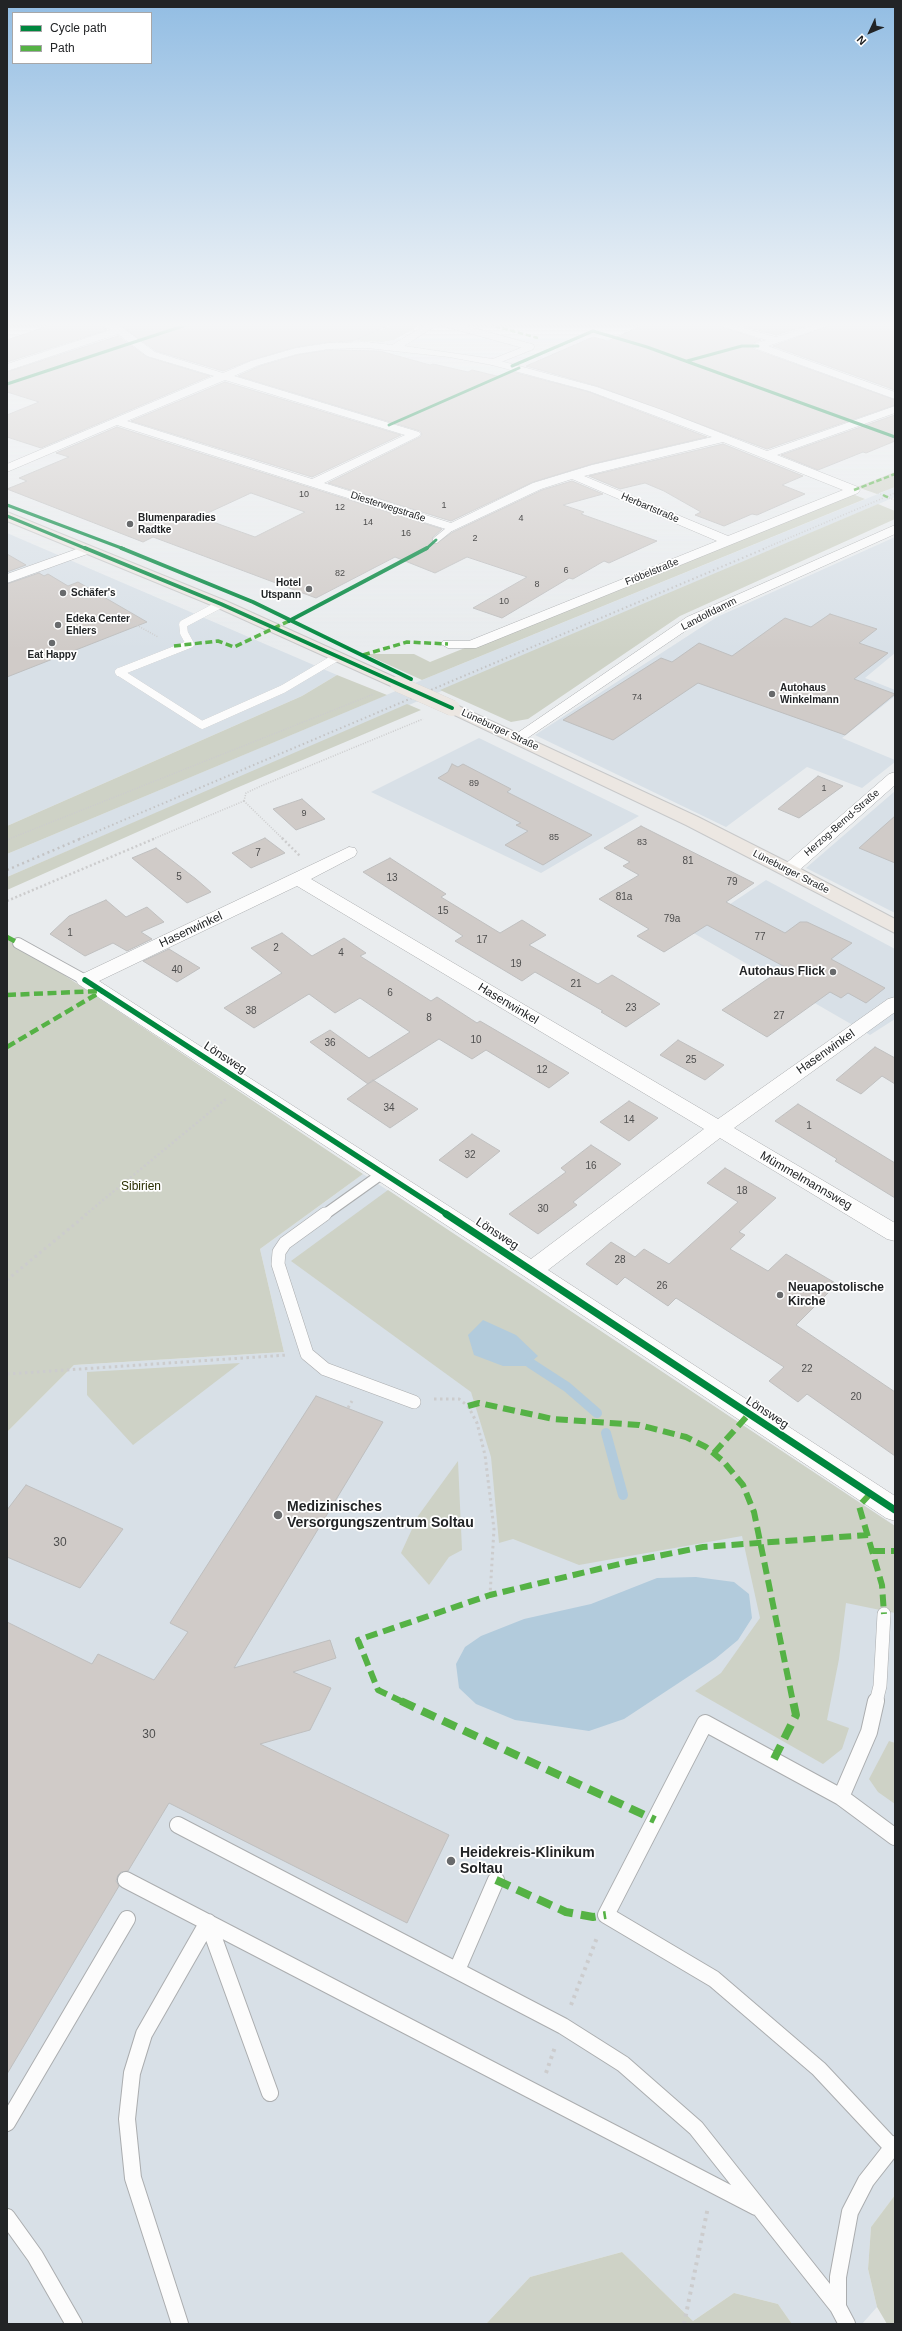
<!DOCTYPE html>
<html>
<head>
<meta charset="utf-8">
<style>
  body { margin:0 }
  #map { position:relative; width:902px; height:2331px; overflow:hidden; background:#e9ecee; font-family:Arial,sans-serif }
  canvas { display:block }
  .frame { position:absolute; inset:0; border:8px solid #222426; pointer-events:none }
  .legend { position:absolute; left:12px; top:12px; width:140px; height:52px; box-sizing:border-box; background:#fff; border:1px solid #a7a7a8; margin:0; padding:5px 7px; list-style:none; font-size:12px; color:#222426 }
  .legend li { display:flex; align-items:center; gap:8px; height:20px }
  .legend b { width:20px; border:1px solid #a7a7a8 }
  .north { position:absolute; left:850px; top:12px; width:40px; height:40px; -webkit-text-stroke:3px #fff; paint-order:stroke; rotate:226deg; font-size:11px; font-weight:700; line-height:16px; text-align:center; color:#222426 }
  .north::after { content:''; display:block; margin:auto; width:14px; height:18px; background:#222426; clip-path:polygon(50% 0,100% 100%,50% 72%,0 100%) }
</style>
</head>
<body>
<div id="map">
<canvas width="902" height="2331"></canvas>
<div class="frame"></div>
<ul class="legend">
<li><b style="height:5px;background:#00873e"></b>Cycle path</li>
<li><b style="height:5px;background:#55b245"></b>Path</li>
</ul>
<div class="north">N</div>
</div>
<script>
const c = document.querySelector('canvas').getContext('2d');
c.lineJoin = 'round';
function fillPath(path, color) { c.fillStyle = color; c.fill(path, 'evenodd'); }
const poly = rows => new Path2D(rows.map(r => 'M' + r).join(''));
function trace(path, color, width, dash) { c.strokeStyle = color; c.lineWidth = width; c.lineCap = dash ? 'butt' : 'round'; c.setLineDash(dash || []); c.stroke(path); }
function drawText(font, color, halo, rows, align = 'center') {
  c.font = font + ' Arial,sans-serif'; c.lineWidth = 3.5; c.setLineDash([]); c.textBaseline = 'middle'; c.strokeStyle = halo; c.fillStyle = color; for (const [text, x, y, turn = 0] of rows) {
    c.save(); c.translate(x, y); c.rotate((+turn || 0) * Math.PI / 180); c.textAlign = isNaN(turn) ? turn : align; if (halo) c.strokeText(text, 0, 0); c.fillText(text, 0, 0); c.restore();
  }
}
fillPath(poly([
  [895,487,895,497,7,877,7,854,422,680],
  [7,533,337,675,302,696,7,826],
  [895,537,895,653,865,678,895,690,895,696,842,738,895,760,895,762,862,788,807,767,726,827,535,735,717,617],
  [479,738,639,816,541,873,371,792],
  [895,791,895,913,806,868],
  [766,880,895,949,895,1019,870,1035,690,931],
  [363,1174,895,1526,895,2195,871,2227,868,2269,877,2307,862,2324,792,2324,778,2304,734,2293,693,2321,622,2252,530,2277,486,2324,7,2324,7,1432,74,1365,284,1352,260,1249]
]), '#d8e0e7');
fillPath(poly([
  [354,324,379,331,395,324,422,324,394,340,382,342,330,339],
  [895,472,895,487,877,494,857,487],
  [850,493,865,499,422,680,365,654,414,654,430,662],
  [878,504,895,511,895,519,680,616,528,719,511,722,440,690],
  [337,675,387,695,7,854,7,826,302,696],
  [407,704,421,710,234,789,7,890,7,877],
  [7,937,363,1174,260,1249,284,1352,74,1365,7,1432],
  [388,1190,895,1526,895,1613,846,1603,839,1659,827,1720,849,1728,842,1749,823,1764,695,1691,721,1673,760,1618,742,1536,579,1565,513,1539,499,1543,491,1457,471,1392,291,1261],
  [240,1363,133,1445,87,1395,87,1372],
  [458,1461,462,1550,449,1557,429,1585,401,1553,418,1516],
  [889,1741,895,1743,895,1804,878,1792,869,1779],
  [895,2195,895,2324,887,2324,877,2307,868,2269,871,2227],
  [622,2252,693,2321,734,2293,778,2304,792,2324,486,2324,530,2277]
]), '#ced2c6');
fillPath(poly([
  [483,1320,516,1335,538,1356,526,1366,503,1366,474,1355,468,1335],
  [696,1577,734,1582,749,1594,752,1618,738,1640,715,1659,624,1719,589,1731,515,1720,476,1704,459,1688,456,1664,465,1647,481,1636,524,1619,591,1604,657,1578]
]), '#b2cbdc');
trace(poly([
  [530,1363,567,1387,597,1413],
  [606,1433,623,1495]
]), '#b2cbdc', 10);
const building = poly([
  [54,324,100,324,107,330,7,362,7,340,54,324],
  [118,324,392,324,353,341,329,342,296,347,251,360,223,371,156,351,118,324],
  [645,324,713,324,761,340,753,343,753,349,895,400,895,405,767,449,597,386,526,366,593,337,608,341,645,324],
  [736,324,813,324,776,335,736,324],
  [834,324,895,324,895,390,773,346,834,324],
  [118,336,147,357,210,376,41,448,7,437,7,415,39,402,7,392,7,372,118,336],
  [329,350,380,351,430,365,433,364,468,372,472,370,501,377,513,372,589,392,707,437,592,464,533,482,451,521,328,483,420,437,422,434,420,431,238,376,260,366,297,355,329,350],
  [225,382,401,435,312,477,131,421,225,382],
  [895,415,895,441,866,453,863,452,818,470,781,455,895,415],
  [117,427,442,529,432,538,435,544,453,532,542,490,572,481,603,494,563,505,584,512,581,514,657,541,609,563,604,561,573,579,569,578,502,618,473,608,527,577,467,557,435,573,395,557,316,598,153,537,143,542,7,489,27,481,19,478,69,457,56,453,117,427],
  [251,493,305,512,255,537,199,517,251,493],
  [723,444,803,476,782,485,805,494,757,515,752,514,724,526,695,515,701,512,664,491,645,483,620,489,589,476,723,444],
  [7,554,26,565,7,572,7,554],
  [39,573,44,576,48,574,68,586,78,582,147,622,7,677,7,584,39,573],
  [830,614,877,629,859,643,888,653,854,679,895,694,845,735,698,683,613,740,563,720,661,658,672,662,699,643,732,656,785,618,811,627,830,614],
  [452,764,458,767,463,764,511,789,507,792,592,835,543,865,505,845,528,831,516,825,521,823,438,778,448,772,452,764],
  [818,776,843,786,799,818,778,809,818,776],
  [302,799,325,819,296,830,273,809,302,799],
  [895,816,895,863,859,848,895,816],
  [641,826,754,883,726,902,785,933,800,922,807,922,852,943,831,959,885,988,866,1003,848,993,841,998,830,992,767,1037,722,1010,785,967,707,925,664,952,637,936,649,929,599,899,639,875,623,866,630,862,604,848,641,826],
  [265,838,285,853,251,868,232,853,265,838],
  [156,848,196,879,211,892,187,903,132,858,156,848],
  [390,858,446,894,441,897,500,933,522,920,546,935,529,945,598,984,612,975,660,1004,626,1027,601,1012,603,1011,535,972,522,981,455,941,463,936,363,872,390,858],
  [106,900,126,917,147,907,164,922,141,932,152,939,127,951,113,943,85,956,50,934,69,916,106,900],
  [282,933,312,956,344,938,366,953,360,956,431,1001,437,997,477,1023,480,1021,569,1073,549,1088,486,1050,472,1059,439,1039,368,1084,310,1042,330,1030,369,1058,410,1032,360,998,335,1013,309,994,254,1028,224,1008,282,973,251,948,282,933],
  [169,949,200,968,177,982,143,961,169,949],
  [678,1040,724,1065,705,1080,660,1055,678,1040],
  [875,1047,895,1058,895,1084,882,1076,861,1094,836,1080,875,1047],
  [373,1080,418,1109,390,1128,347,1099,373,1080],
  [629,1101,658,1118,629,1141,600,1122,629,1101],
  [798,1104,895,1163,895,1198,835,1161,837,1159,775,1121,798,1104],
  [472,1134,500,1151,467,1178,439,1160,472,1134],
  [591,1145,621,1164,573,1202,577,1205,538,1234,509,1214,566,1172,561,1168,591,1145],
  [725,1168,776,1198,739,1232,745,1235,730,1249,768,1271,786,1254,837,1284,796,1325,895,1392,895,1456,807,1394,798,1402,769,1381,784,1367,676,1298,668,1306,625,1277,617,1285,586,1264,611,1242,635,1257,644,1249,669,1264,738,1202,707,1183,725,1168],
  [316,1396,383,1422,234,1668,330,1640,336,1658,293,1672,331,1688,310,1730,260,1744,449,1835,407,1923,169,1803,128,1871,121,1872,118,1875,116,1881,119,1886,7,2074,7,1622,92,1664,98,1654,154,1680,188,1632,170,1623,316,1396],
  [26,1485,123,1529,80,1588,7,1557,7,1510,26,1485]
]);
fillPath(building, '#d0cbc8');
trace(building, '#bfbfbf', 1);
const laneFar4 = poly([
  [447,324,531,347,493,362],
  [436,540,452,527]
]);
const laneFar3 = poly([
  [119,672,202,725,283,689,337,657],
  [119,672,190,644,184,633,183,624,221,604]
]);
const laneFar2 = poly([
  [18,943,85,980],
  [324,1215,383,1173]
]);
const laneFar1 = poly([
  [325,1214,285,1243,279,1252,278,1264,307,1354,325,1369,414,1402],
  [876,1702,880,1686,884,1614]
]);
const lane = poly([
  [841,1797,869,1732,876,1701],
  [178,1825,563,2026,623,2064,696,2128,838,2307,847,2324],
  [126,1880,756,2207],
  [208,1922,270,2093],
  [457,1970,496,1880],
  [7,2123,127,1919],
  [892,2147,819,2069,714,1979,606,1915,705,1723,841,1797,895,1837],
  [7,2217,35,2256,74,2324],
  [838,2307,838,2277,850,2212,866,2181,895,2144],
  [180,2324,133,2178,127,2119,132,2073,144,2034,208,1922]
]);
const street = poly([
  [101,324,114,324,123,328,155,352,223,373,251,361,296,348,329,343,367,342,392,345,427,324,439,324,404,346,493,359,597,387,662,410,767,451,895,406,895,413,777,455,858,487,860,490,858,493,476,648,448,648,441,644,443,641,469,641,717,541,572,479,541,489,452,531,117,425,7,472,7,464,214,376,147,356,118,334,7,371,7,364,110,330,101,324],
  [367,348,449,357,492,365,589,391,712,437,592,465,533,483,451,523,324,483,419,436,421,434,419,432,234,376,259,365,297,354,329,349,367,348],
  [225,380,405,435,312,479,127,421,225,380],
  [723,442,843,490,728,536,584,476,723,442],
  [714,324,730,324,776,337,818,324,833,324,768,346,895,392,895,399,754,348,754,344,766,340,714,324],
  [895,525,895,534,697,623,523,741,518,743,513,741,510,738,687,617,895,525],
  [88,545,94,549,93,552,7,583,7,574,88,545],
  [895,772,895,785,795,874,783,874,780,870,783,866,889,774,895,772],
  [349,847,355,848,357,852,355,856,311,879,718,1119,888,999,895,997,895,1012,734,1128,895,1223,895,1241,887,1239,720,1138,548,1270,895,1496,895,1521,886,1518,524,1276,78,984,76,980,78,976,349,847],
  [297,886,704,1129,531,1259,99,981,297,886]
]);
const primary = poly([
  [7,512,226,601,403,681,406,684,403,687,398,689,393,687,216,607,7,521,7,512],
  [452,703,698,817,795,866,895,919,895,933,686,825,446,711,444,708,446,705,452,703]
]);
trace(laneFar4, '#abadaf', 7);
trace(laneFar3, '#abadaf', 8);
trace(laneFar2, '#abadaf', 12);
trace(laneFar1, '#abadaf', 14);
trace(lane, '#abadaf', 18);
trace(street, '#abadaf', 1);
trace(primary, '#c7c8c9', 2);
trace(poly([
  [871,490,883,495],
  [889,498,895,500],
  [110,621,133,623,158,637],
  [244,801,246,793,263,785,423,719],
  [244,801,283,839],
  [9,839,374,694],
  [153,839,244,801]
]), '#cccccd', 1.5, [1, 1.5]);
trace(poly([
  [282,838,300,856],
  [7,840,11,838],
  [7,901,156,838],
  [85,1215,227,1098]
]), '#cccccd', 2.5, [2, 2.5]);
trace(poly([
  [7,1280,87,1214],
  [7,1374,287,1355],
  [434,1399,459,1399,468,1406,477,1423,485,1455,494,1529,490,1595],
  [348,1408,352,1401]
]), '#cccccd', 3, [2.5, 3.5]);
trace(poly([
  [571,2005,598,1935],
  [546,2073,555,2047],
  [684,2324,708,2207]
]), '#cccccd', 4, [3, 4.5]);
trace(laneFar4, '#fcfcfc', 6);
trace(laneFar3, '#fcfcfc', 8);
trace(laneFar2, '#fcfcfc', 10);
trace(laneFar1, '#fcfcfc', 13);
trace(lane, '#fcfcfc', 16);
fillPath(street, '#fcfcfc');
fillPath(primary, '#ece7e2');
trace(poly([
  [763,549,895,493]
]), '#c3c3c4', 1.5, [1, 2]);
trace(poly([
  [79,839,766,548]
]), '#c3c3c4', 2, [1.5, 3]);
trace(poly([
  [7,870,82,838]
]), '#c3c3c4', 2.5, [2, 3.5]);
const primaryBridge = poly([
  [398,684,452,708]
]);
trace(primaryBridge, '#c7c8c9', 16, []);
trace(primaryBridge, '#ece7e2', 16);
trace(poly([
  [487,324,538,338],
  [854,490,895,474],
  [883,495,889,498]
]), '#55b245', 2.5, [5.5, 2.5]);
trace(poly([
  [174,646,218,641,234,647,291,620],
  [363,655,407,642,448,644]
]), '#55b245', 3.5, [7, 3.5]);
trace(poly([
  [7,937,18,943],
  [7,995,100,991],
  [7,1047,102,991]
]), '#55b245', 4.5, [9, 4.5]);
trace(poly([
  [468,1406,479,1403,553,1419,639,1425,686,1437,706,1447,723,1461,743,1485,754,1512,793,1702],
  [714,1453,749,1414],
  [870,1494,859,1506,882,1585,884,1614],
  [873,1551,895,1551],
  [403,1702,378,1690,358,1640,490,1595,628,1562,703,1547,868,1535]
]), '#55b245', 6, [12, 6]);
trace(poly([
  [401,1701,655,1820],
  [774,1759,796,1715,793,1701],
  [496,1880,566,1912,593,1917,606,1915]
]), '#55b245', 8, [15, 8]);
trace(poly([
  [687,361,742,346,758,346],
  [512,366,593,331,647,347,895,437],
  [7,384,189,324],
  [389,425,519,368],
  [7,505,124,549],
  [7,516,87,549],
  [426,549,436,540]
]), '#00873e', 3);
trace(poly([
  [85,548,221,604,452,708],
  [121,548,253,602,411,679],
  [289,621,427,548]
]), '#00873e', 4);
trace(poly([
  [85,980,448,1215]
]), '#00873e', 5.5);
trace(poly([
  [446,1214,895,1510]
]), '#00873e', 7);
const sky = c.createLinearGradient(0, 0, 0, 650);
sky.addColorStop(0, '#92bde3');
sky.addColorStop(0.5, '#f5f6f7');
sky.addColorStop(1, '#f5f6f700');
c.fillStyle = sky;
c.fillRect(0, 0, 902, 650);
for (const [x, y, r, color] of [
  [130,524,4,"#686a6c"],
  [309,589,4,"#686a6c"],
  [63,593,4,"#686a6c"],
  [58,625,4,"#686a6c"],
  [52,643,4,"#686a6c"],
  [772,694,4,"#686a6c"],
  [833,972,4,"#686a6c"],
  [780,1295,4,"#686a6c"],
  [278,1515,5,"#686a6c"],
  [451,1861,5,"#686a6c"]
]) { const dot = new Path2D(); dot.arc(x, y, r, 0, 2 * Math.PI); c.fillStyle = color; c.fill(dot); trace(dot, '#fff', 1.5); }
drawText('9px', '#4e4e4e', null, [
  ["10",304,495],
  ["1",444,506],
  ["12",340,508],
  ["4",521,519],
  ["14",368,523],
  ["16",406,534],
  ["2",475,539],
  ["6",566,571],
  ["82",340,574],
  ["8",537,585],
  ["10",504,602],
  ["74",637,698],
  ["89",474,784],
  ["1",824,789],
  ["9",304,814],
  ["85",554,838],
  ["83",642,843]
]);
drawText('10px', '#222426', '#fff', [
  ["Diesterwegstraße",388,507,18],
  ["Herbartstraße",650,508,23],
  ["Fröbelstraße",652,572,-22],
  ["Landolfdamm",709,614,-27],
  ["Lüneburger Straße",500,730,25],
  ["Herzog-Bernd-Straße",842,823,-41],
  ["Lüneburger Straße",791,872,27]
]);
drawText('bold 10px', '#222426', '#fff', [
  ["Blumenparadies",138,518],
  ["Radtke",138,530],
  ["Hotel",301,583,"right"],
  ["Utspann",301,595,"right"],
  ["Schäfer's",71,593],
  ["Edeka Center",66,619],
  ["Ehlers",66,631],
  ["Eat Happy",52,655,"center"],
  ["Autohaus",780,688],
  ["Winkelmann",780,700]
], 'left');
drawText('10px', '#4e4e4e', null, [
  ["7",258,853],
  ["81",688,861],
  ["5",179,877],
  ["13",392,878],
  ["79",732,882],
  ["81a",624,897],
  ["15",443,911],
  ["79a",672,919],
  ["1",70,933],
  ["77",760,937],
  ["17",482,940],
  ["2",276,948],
  ["4",341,953],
  ["19",516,964],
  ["40",177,970],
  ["21",576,984],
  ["6",390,993],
  ["23",631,1008],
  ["38",251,1011],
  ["27",779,1016],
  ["8",429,1018],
  ["10",476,1040],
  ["36",330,1043],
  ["25",691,1060],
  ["12",542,1070],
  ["34",389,1108],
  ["14",629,1120],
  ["1",809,1126],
  ["32",470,1155],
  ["16",591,1166],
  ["18",742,1191],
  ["30",543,1209],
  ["28",620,1260],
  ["26",662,1286],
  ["22",807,1369],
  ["20",856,1397]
]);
drawText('12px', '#222426', '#fff', [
  ["Hasenwinkel",191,930,-25],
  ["Hasenwinkel",508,1004,31],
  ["Hasenwinkel",826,1052,-35],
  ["Lönsweg",225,1058,33],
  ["Mümmelmannsweg",806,1181,30],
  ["Lönsweg",497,1234,33],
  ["Lönsweg",767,1413,33]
]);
drawText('bold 12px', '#222426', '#fff', [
  ["Autohaus Flick",825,972],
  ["Neuapostolische",788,1288,"left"],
  ["Kirche",788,1302,"left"]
], 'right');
drawText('12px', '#2a2e01', '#fff', [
  ["Sibirien",141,1187]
]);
drawText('12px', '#4e4e4e', null, [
  ["30",60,1543],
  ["30",149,1735]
]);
drawText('bold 14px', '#222426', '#fff', [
  ["Medizinisches",287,1507],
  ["Versorgungszentrum Soltau",287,1523],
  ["Heidekreis-Klinikum",460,1853],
  ["Soltau",460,1869]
], 'left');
</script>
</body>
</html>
